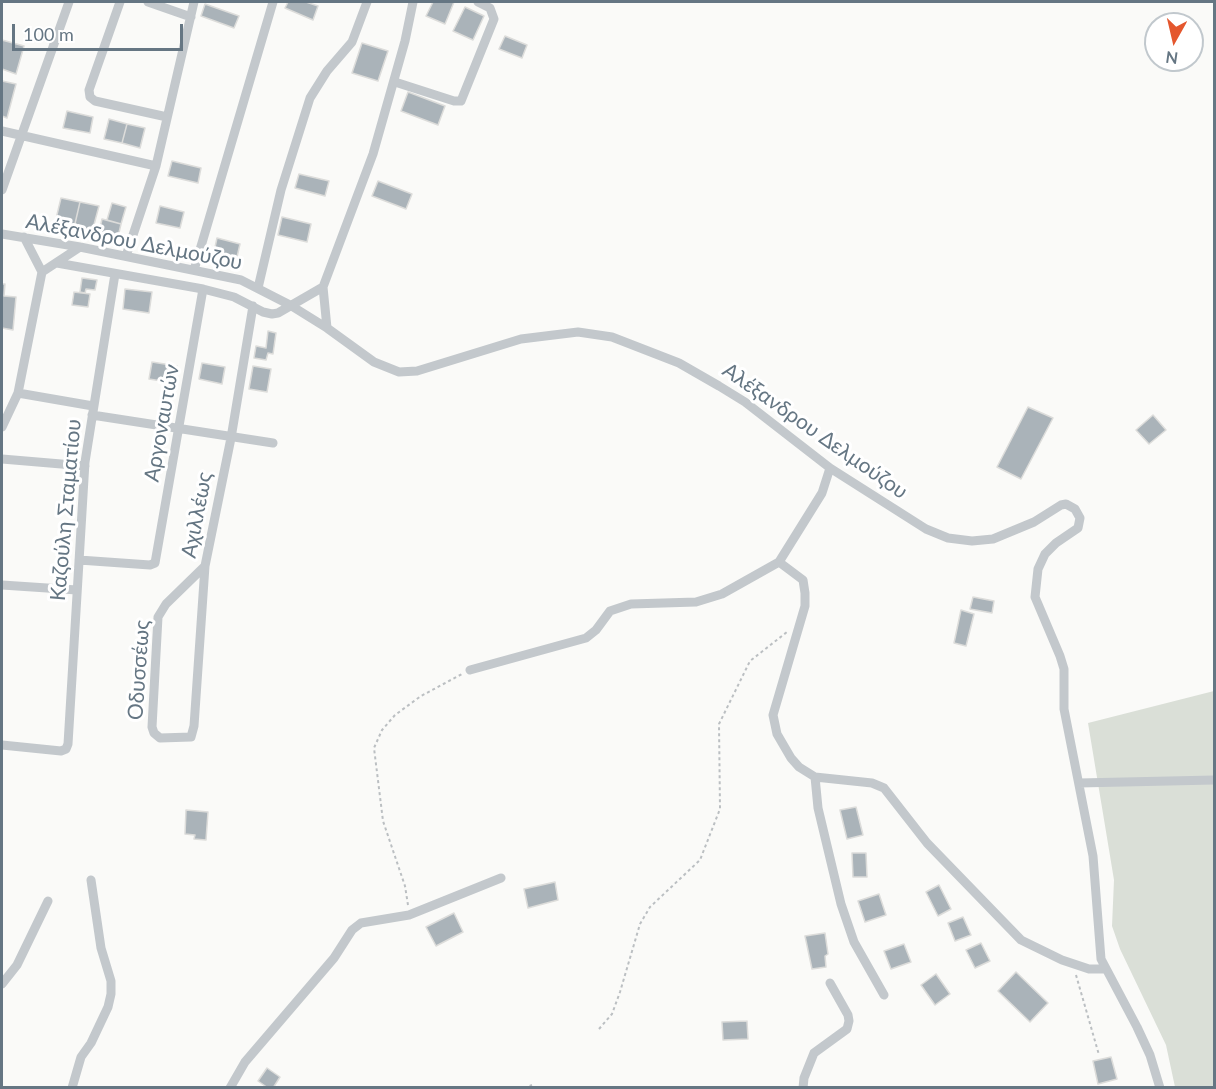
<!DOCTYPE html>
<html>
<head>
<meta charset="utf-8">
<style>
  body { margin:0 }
  #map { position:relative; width:1216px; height:1089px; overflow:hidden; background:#fafaf8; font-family:Lato,sans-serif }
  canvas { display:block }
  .frame { position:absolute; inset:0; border:3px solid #657683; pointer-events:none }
  .north { position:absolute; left:1144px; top:12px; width:60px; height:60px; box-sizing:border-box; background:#fff; border:2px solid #c1c8cd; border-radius:50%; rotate:188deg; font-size:16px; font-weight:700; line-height:24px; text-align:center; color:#657683 }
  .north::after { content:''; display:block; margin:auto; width:21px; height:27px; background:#e4572e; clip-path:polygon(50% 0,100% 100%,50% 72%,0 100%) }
  .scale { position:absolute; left:12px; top:24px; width:171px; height:27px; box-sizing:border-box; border:3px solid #657683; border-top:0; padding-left:8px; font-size:18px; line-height:21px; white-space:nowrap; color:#657683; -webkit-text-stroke:4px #fff; paint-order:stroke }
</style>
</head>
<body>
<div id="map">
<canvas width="1216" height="1089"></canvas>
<div class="frame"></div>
<div class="north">N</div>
<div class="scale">100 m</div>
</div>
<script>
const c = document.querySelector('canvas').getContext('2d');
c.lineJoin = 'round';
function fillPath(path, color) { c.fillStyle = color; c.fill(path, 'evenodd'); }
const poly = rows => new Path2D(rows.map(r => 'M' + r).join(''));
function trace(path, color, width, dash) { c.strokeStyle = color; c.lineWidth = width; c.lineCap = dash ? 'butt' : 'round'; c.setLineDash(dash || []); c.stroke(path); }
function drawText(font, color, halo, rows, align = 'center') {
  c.font = font + ' Lato,sans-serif'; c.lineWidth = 6; c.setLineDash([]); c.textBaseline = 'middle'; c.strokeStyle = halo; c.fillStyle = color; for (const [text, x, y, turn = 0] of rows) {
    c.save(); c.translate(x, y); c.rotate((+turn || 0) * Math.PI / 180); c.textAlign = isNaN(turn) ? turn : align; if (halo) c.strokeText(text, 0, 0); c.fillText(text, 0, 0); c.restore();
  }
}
fillPath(poly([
  [1214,691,1214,1087,1175,1087,1166,1045,1120,949,1112,926,1114,880,1088,723]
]), '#dadfd7');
const building = poly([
  [288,2,306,2,318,6,313,20,285,8,288,2],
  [433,2,454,2,445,24,426,16,433,2],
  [205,4,239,16,234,28,201,16,205,4],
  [465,7,484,16,473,40,453,31,465,7],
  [505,36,527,45,522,58,499,49,505,36],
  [2,40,24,46,16,74,2,69,2,40],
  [362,43,388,51,378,81,352,73,362,43],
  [2,81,16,84,7,118,2,116,2,81],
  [408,92,445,106,438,125,401,111,408,92],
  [67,111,93,117,90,133,63,128,67,111],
  [109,119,127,124,122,143,104,139,109,119],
  [127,124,145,128,140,148,122,143,127,124],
  [172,161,201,168,198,183,168,176,172,161],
  [299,174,329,181,325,196,295,188,299,174],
  [378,181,412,194,406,209,372,196,378,181],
  [61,198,80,202,74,228,55,223,61,198],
  [80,202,99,206,92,232,74,228,80,202],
  [112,203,126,207,121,224,107,220,112,203],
  [160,206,184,212,180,228,156,223,160,206],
  [282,217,311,224,307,242,278,235,282,217],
  [102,219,121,224,118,237,99,233,102,219],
  [217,238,240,244,237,257,214,252,217,238],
  [82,278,97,280,95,290,86,289,85,293,80,292,82,278],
  [2,284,5,284,4,296,16,297,13,330,2,328,2,284],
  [125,289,152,292,149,313,123,309,125,289],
  [74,292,90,294,88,307,72,305,74,292],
  [268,331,276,333,273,354,268,353,266,360,254,358,256,346,266,348,268,331],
  [152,362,177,366,174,383,149,379,152,362],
  [202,363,225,367,222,384,199,379,202,363],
  [253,366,271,369,267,392,249,389,253,366],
  [1028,407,1053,418,1021,479,997,467,1028,407],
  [1153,415,1166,430,1149,444,1136,430,1153,415],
  [973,597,994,601,992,613,970,609,973,597],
  [961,610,974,614,966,646,954,643,961,610],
  [856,807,863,835,847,839,840,810,856,807],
  [186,810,208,812,206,840,194,839,195,835,185,834,186,810],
  [852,853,866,853,867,877,853,877,852,853],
  [555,882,558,900,528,908,524,889,555,882],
  [939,885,951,909,938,916,926,892,939,885],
  [879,894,886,915,865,922,858,901,879,894],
  [454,913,463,932,436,946,426,927,454,913],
  [963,917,971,935,955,941,948,923,963,917],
  [825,933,828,954,825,956,826,967,812,969,805,936,825,933],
  [981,943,990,961,975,968,966,950,981,943],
  [904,944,911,962,891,969,884,951,904,944],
  [1016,972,1048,1003,1030,1022,998,991,1016,972],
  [936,974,950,994,935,1005,921,985,936,974],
  [747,1021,748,1039,723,1040,722,1022,747,1021],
  [1111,1057,1117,1079,1098,1084,1093,1061,1111,1057],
  [267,1068,280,1077,273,1088,268,1088,258,1081,267,1068]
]);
fillPath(building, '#aab3b9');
trace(building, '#dcdcda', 1.5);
trace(poly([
  [408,905,405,886,383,821,374,748,382,730,395,715,421,696,462,674],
  [1076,975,1099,1055],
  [599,1029,612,1014,620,992,640,924,650,907,700,860,720,809,719,724,750,661,787,632],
  [524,1088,532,1085]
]), '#bbbfc2', 2, [3, 3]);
trace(poly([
  [120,2,89,90,90,97,95,101,167,117],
  [148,2,191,17],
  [395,82,454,101,461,101,494,19,490,8,478,2],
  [2,131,156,166],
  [2,190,69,2],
  [2,234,80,247,241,280,290,305,327,328,374,362,399,372,417,371,521,339,578,332,612,337,679,363,719,386,745,402,830,468,926,529,948,538,972,541,993,539,1034,522,1061,505,1066,504,1075,509,1080,518,1078,528,1056,543,1045,554,1038,569,1035,597,1060,656,1064,669,1064,709,1093,856,1101,959,1137,1027,1150,1055,1160,1088],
  [24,237,42,272,80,247],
  [126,256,156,166,194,2],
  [57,263,203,289,234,297,263,312,272,314,278,313,323,287,327,328],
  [194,270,273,2],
  [323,287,373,154,405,41,413,2],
  [258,288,281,190,310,98,327,71,352,42,367,2],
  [18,393,93,406],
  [92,415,273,443],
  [2,427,18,393,42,272],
  [2,459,85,466],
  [79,560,150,565,155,563,203,289],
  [779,562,803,580,805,593,805,606,773,715,777,734,791,758,799,767,815,777,872,783,884,788,927,843,1021,940,1062,960,1089,969,1104,969],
  [205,566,166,604,158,617,152,727,154,733,160,738,191,737,194,726,205,566,231,438,253,306],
  [2,585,77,590],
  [470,670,586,638,596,630,610,611,631,604,696,602,722,594,779,562,822,493,830,468],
  [2,745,61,751,66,749,68,744,85,462,115,274],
  [815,777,818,808,841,904,854,942,884,995],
  [1079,783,1214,780],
  [2,984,17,965,48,901],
  [72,1088,81,1057,91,1043,108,1007,111,994,111,981,101,948,91,880],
  [230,1088,245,1062,334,958,352,930,361,923,409,915,501,878],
  [803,1088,804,1078,814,1053,847,1029,849,1021,848,1015,830,983]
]), '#c3c8cc', 9);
drawText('21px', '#657683', '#fff', [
  ["Αλέξανδρου Δελμούζου",134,242,11],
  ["Αργοναυτών",162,423,-80],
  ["Αλέξανδρου Δελμούζου",815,431,35],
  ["Καζούλη Σταματίου",66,510,-85],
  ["Αχιλλέως",197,515,-79],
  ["Οδυσσέως",139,670,-86]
]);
</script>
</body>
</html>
